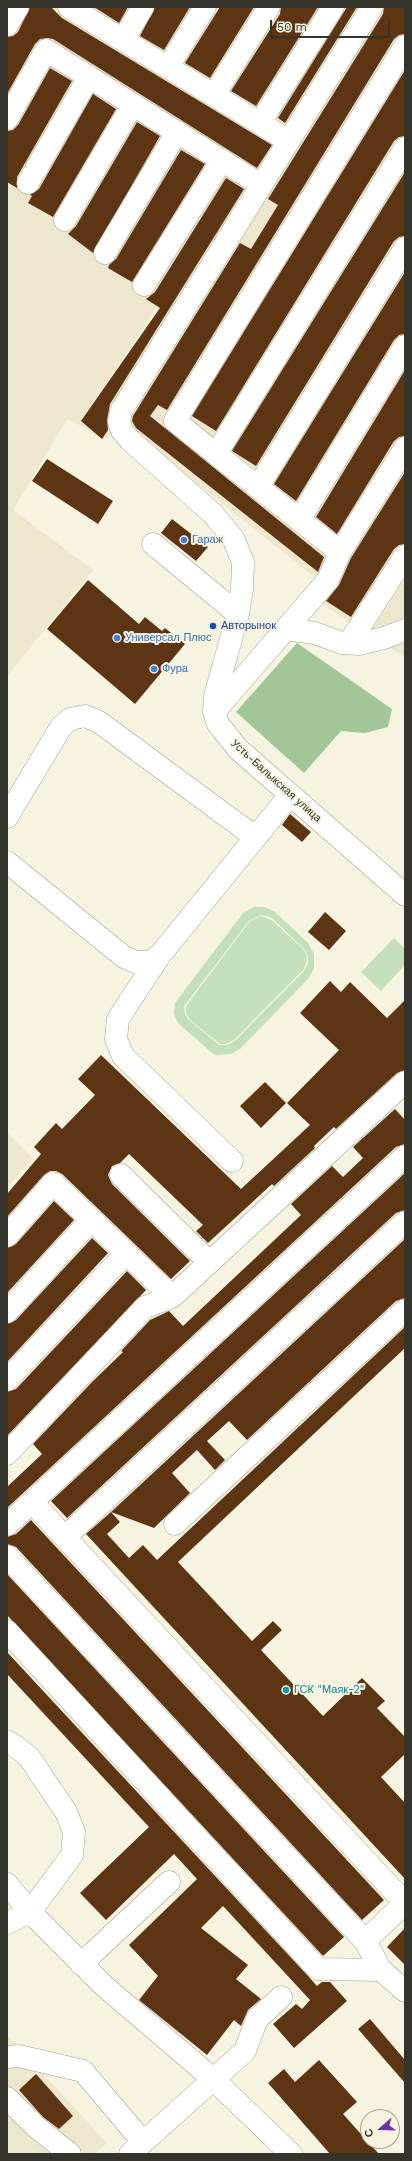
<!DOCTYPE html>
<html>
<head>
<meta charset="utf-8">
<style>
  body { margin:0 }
  #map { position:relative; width:412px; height:2161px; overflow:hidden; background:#f6f3e1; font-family:"Work Sans",sans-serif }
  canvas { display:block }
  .frame { position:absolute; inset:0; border:8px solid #34332c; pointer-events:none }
  .north { position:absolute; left:360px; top:2109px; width:40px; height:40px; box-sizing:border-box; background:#f6f3e1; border:1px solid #a8a699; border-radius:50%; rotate:250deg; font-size:11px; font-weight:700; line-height:16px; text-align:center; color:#34332c }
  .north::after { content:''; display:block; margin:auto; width:14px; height:18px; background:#6f31a6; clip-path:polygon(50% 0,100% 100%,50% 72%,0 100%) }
  .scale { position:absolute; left:270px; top:20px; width:120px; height:18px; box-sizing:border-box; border:2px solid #34332c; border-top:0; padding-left:5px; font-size:12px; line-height:14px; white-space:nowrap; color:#34332c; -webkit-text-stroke:3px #f6f3e1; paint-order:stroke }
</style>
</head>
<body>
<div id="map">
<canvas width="412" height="2161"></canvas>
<div class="frame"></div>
<div class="north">С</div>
<div class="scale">50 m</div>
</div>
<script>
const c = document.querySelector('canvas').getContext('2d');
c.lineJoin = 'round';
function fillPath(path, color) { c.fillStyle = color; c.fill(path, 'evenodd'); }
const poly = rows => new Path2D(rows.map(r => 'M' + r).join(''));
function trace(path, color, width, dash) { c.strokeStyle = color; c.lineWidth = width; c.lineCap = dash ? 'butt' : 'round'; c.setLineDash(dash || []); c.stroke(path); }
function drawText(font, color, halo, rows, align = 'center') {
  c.font = font + ' "Work Sans",sans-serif'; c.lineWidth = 4; c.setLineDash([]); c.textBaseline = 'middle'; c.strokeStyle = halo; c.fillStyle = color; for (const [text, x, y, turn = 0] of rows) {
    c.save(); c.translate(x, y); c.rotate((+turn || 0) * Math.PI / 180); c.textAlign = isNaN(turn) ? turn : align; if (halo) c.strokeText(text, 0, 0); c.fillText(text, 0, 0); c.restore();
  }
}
fillPath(poly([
  [7,7,405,7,405,657,322,604,318,580,123,425,103,440,78,424,67,419,13,510,93,570,7,676],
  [156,309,159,311,87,412],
  [7,1132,33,1158,7,1188],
  [7,2035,107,2143,94,2154,7,2154]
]), '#ede7ce');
fillPath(poly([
  [254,907,264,907,274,911,308,943,314,954,314,968,308,979,240,1049,231,1054,217,1055,212,1053,178,1023,174,1014,175,1003,243,913],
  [261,915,271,917,305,950,308,956,308,963,304,971,235,1041,227,1045,219,1045,189,1020,185,1014,184,1006,249,921],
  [261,916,273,921,304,950,307,956,306,963,303,970,234,1040,226,1044,220,1044,190,1020,186,1013,186,1006,250,921],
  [394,938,405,949,405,965,381,991,361,972]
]), '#c3e0bb');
fillPath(poly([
  [297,643,392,709,388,727,365,733,341,731,304,773,236,712]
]), '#a2c698');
fillPath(poly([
  [30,7,51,7,62,18,272,145,257,168,53,39,47,38,40,39,35,44,7,94,7,37,13,36,18,32],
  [94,7,128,7,119,23],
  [155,7,190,7,164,50,140,36],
  [220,7,254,7,210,78,185,63],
  [281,7,318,7,256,106,231,91,280,14],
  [347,7,357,7,285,123,278,118],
  [384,7,405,7,405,34,399,35,394,39,167,410,158,405,150,416,324,557,318,572,136,428,132,421,133,416,240,243,251,249,278,205,268,199,383,14],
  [50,68,72,81,17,177,17,188,7,182,7,131,13,130,18,125],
  [405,70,405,136,399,137,394,141,216,431,192,416],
  [93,94,116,109,53,217,28,203,32,196,30,195,39,189],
  [137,122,160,136,93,253,68,234,76,226],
  [181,150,205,164,132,282,108,268,109,265,116,259],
  [405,172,405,236,399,237,394,241,256,466,232,451],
  [226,178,244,189,110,404,107,420,108,430,102,439,81,421,160,308,146,299,155,292],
  [405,272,405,334,399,335,394,340,296,501,274,484],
  [405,370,405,436,399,437,394,441,337,534,316,517],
  [47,459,113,501,98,524,32,481],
  [405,472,405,544,399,545,394,549,351,617,326,601,339,585,351,558],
  [172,519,208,547,196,561,161,533],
  [88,580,139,624,145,617,162,631,165,628,185,644,135,704,47,629],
  [290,814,311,832,302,842,282,825],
  [325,912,346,931,329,950,308,932],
  [330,981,341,992,350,982,387,1018,405,1000,405,1070,397,1073,336,1129,334,1127,314,1146,315,1148,274,1186,272,1184,208,1243,196,1231,203,1225,129,1154,120,1163,112,1166,108,1175,112,1184,190,1261,171,1279,62,1174,56,1171,50,1171,44,1175,7,1217,7,1194,41,1154,34,1147,56,1123,62,1129,95,1095,78,1079,101,1055,241,1189,310,1125,287,1103,339,1050,300,1013],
  [265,1082,286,1103,261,1128,240,1106],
  [395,1109,405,1120,405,1144,396,1147,7,1508,7,1487,42,1454,33,1444,93,1381,123,1352,121,1351,150,1320,169,1311,183,1326,301,1215,291,1204,332,1166,343,1177,363,1158,353,1147],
  [405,1173,405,1210,396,1213,67,1518,51,1501],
  [54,1201,74,1220,7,1293,7,1248,16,1244],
  [92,1238,108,1253,7,1362,7,1324,16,1320],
  [405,1239,405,1298,396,1301,247,1440,229,1421,207,1441,225,1460,215,1470,197,1450,172,1473,190,1493,154,1528,111,1512],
  [127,1271,146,1290,7,1436,7,1392,16,1389],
  [405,1327,405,1348,178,1562,252,1641,273,1621,282,1630,261,1650,323,1716,362,1678,385,1701,377,1708,405,1737,405,1754,381,1777,405,1803,405,1879,86,1534,111,1512,120,1522,107,1534,129,1558,143,1545,157,1560],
  [31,1520,384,1900,362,1920,16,1547,7,1544,7,1537,16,1534],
  [7,1574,344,1937,323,1956,7,1615],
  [7,1652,309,1977,317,1986,322,1982,330,1982,347,2001,294,2048,273,2024,296,2004,302,2009,310,2000,223,1906,201,1928,248,1965,236,1979,261,1999,248,2010,241,2026,234,2020,207,2055,139,2000,158,1976,129,1945,197,1879,174,1854,106,1920,80,1893,149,1827,7,1674],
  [405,1928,405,1965,387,1947],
  [370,2019,405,2060,405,2083,358,2029],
  [319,2060,357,2102,343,2114,379,2154,330,2154,268,2083,284,2069,295,2082],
  [36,2074,73,2116,59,2129,43,2117,19,2090]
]), '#5e3513');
const minor = poly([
  [69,7,289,141],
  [372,7,121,411,119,422,122,431,131,441,213,514,233,538,243,562,242,589,238,614,215,696,214,712,218,724,238,749,405,895],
  [7,25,18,7],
  [123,40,143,7],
  [168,67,205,7],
  [214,95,269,7],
  [7,119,46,50,261,185],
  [260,123,333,7],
  [28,183,89,77],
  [65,220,133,104],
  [105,253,177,132],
  [144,285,222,160],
  [216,454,175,421,405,46],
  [258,487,405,248],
  [299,520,405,346],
  [153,544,238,614],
  [340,552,405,448],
  [285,629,315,633,342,643,359,644,384,638,405,630],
  [349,643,405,556],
  [214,712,328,580,340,552,216,454,405,148],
  [7,817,61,727,70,719,85,716,99,722,255,837],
  [7,862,124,957,135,962,149,962,160,955,290,795],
  [160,955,118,1019,116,1039,123,1056,232,1161],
  [121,1175,209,1262],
  [7,1236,53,1183,172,1297,405,1082],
  [7,1312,91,1220],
  [7,1380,126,1253],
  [7,1454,145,1307,172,1297],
  [32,1502,405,1903],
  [175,1524,405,1310],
  [7,1525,405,1156],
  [65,1537,405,1222],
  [7,1556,365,1941,381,1970],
  [7,1631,318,1969,381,1970,405,1991],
  [7,1741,15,1746,29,1757,66,1812,74,1832,72,1855,30,1912,7,1923],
  [7,1884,30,1912,104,1986,213,2079,291,2154],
  [365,1941,405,1903],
  [81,1964,169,1882],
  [7,2057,19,2056,83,2071,143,2142],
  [7,2098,35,2126,70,2154],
  [130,2154,245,2051,257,2019,281,1997]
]);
trace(minor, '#a29f8e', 23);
trace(minor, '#fff', 22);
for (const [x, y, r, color] of [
  [184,540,4,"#3f7fe0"],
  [213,626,4,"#1a4fb4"],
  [117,638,4,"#3f7fe0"],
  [154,669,4,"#3f7fe0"],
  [286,1690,4,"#0f9aa8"]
]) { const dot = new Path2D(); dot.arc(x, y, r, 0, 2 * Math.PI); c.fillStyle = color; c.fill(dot); trace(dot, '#f6f3e1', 1.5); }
drawText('11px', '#366cbe', '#f6f3e1', [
  ["Гараж",192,540],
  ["Универсал Плюс",125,638],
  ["Фура",162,669]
], 'left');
drawText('11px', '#164399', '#f6f3e1', [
  ["Авторынок",221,626]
], 'left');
drawText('11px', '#34332c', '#f6f3e1', [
  ["Усть-Балыкская улица",276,781,42]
]);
drawText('11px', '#0d838f', '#f6f3e1', [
  ["ГСК \"Маяк-2\"",294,1690]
], 'left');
</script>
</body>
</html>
